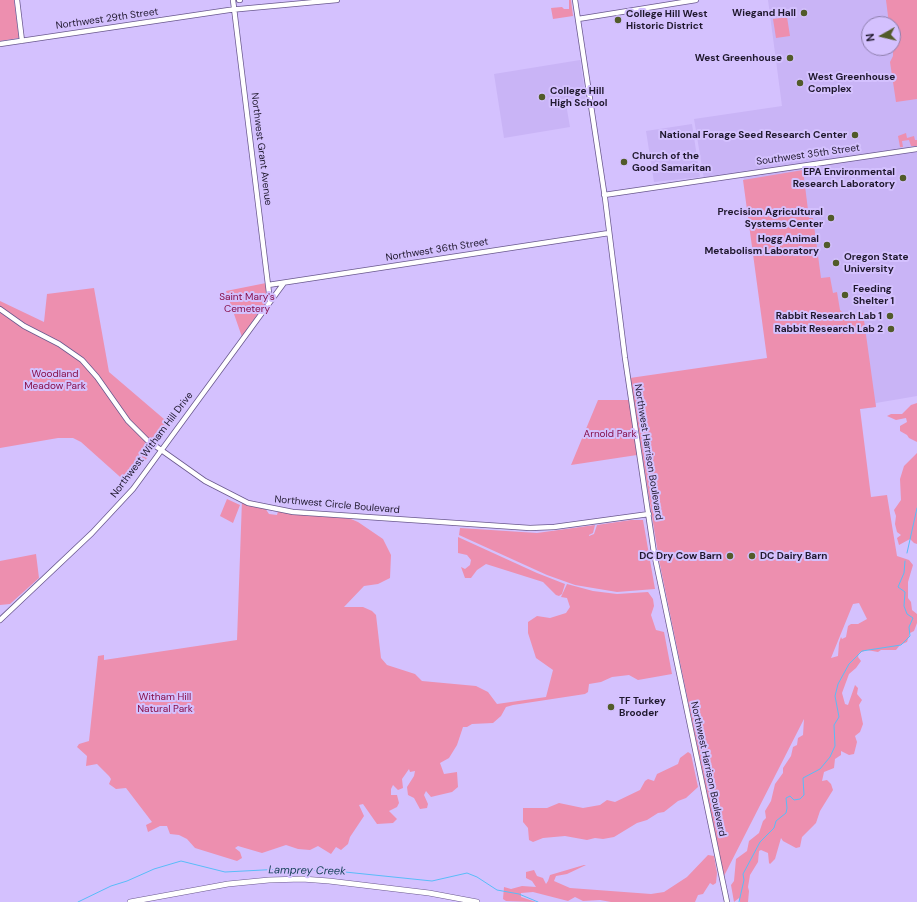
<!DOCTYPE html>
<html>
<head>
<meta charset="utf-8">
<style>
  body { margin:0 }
  #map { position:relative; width:917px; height:902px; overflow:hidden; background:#d4c1fe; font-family:"DM Sans",sans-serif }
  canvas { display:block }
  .north { position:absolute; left:861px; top:16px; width:40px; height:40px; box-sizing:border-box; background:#d4c1fe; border:1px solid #8c7dab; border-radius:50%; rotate:262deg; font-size:11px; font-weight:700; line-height:16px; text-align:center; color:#1f182e }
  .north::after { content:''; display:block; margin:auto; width:14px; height:18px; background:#525b2a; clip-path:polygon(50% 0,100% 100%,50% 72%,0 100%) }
</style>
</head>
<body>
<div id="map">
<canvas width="917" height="902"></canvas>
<div class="north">N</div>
</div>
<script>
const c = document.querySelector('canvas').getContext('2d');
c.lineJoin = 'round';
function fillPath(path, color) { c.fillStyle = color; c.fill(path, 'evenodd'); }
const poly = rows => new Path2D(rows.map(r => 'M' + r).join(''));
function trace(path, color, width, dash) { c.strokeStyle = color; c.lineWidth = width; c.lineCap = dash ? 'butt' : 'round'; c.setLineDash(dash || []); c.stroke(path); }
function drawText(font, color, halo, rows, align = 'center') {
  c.font = font + ' "DM Sans",sans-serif'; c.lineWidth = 4; c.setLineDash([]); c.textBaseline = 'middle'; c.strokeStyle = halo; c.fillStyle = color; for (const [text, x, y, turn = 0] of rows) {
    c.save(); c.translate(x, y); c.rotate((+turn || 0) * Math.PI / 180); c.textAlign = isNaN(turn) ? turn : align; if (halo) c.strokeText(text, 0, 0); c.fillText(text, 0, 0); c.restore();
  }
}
fillPath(poly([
  [768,0,917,0,917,396,876,403,876,407,860,409,769,359,743,174,704,179,694,119,782,106],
  [869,24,893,24,893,48,869,48],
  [580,60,586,101,566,104,570,127,504,138,494,74],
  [692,124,700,177,654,182,646,131]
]), '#c9b4f6');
fillPath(poly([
  [0,0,14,0,19,38,0,41],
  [569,0,571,0,573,16,553,19,551,8,562,7,564,9,569,9],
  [886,0,917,0,917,99,896,102,890,62,893,56,893,24,889,24],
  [787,17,790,36,776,38,773,19],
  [906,133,907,138,914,136,915,140,917,140,917,146,911,146,909,140,902,141,903,147,900,147,898,136],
  [803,170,809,218,813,218,821,278,830,277,833,293,837,292,840,310,846,316,863,313,876,407,860,409,871,497,887,495,897,556,909,560,913,565,908,582,908,598,911,602,912,610,917,614,917,623,914,631,910,633,907,642,900,645,896,650,881,650,878,652,867,650,859,653,858,657,861,661,856,668,849,674,842,693,845,704,848,705,855,685,858,688,857,694,862,700,859,705,863,724,860,732,855,736,857,742,854,754,849,755,841,751,841,755,835,759,834,768,824,772,822,781,827,780,831,784,833,790,820,811,816,823,802,837,800,847,796,848,783,841,781,838,775,859,770,864,769,863,768,853,761,850,759,851,758,862,750,875,748,887,749,891,748,902,740,902,739,898,734,902,731,885,734,881,736,859,747,851,749,841,759,833,763,821,766,818,765,811,771,801,775,784,783,773,783,768,791,756,793,747,797,745,798,738,803,735,804,719,724,876,659,560,630,378,767,358,743,180],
  [859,603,867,619,858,624,851,624,848,626,846,637,842,639,841,637,839,643,838,656,831,658,853,604],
  [266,283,268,299,242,337,226,291],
  [94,288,109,372,171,425,128,484,81,442,73,438,58,438,0,448,0,301,44,322,47,294],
  [598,400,629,400,637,455,571,465],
  [917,403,917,442,909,438,907,435,900,431,900,426,907,422,906,418,896,420,887,416,891,414,902,414,911,405],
  [917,453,917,544,914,543,910,539,899,545,897,538,901,535,897,532,895,524,896,516,894,510,901,500,900,479,904,466],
  [227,499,240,505,233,523,220,516],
  [242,500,265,508,269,514,277,515,278,511,318,514,351,519,358,522,383,539,391,555,390,578,378,584,364,586,344,607,363,607,372,611,376,615,381,658,387,665,415,674,422,681,476,686,488,692,497,704,546,697,553,670,536,658,528,633,528,622,537,616,550,618,566,613,570,607,567,598,561,597,567,584,593,591,617,594,648,592,653,599,654,606,651,615,656,630,664,632,672,674,638,680,629,675,612,677,601,682,589,684,588,692,585,694,513,705,506,707,501,716,493,723,472,724,467,727,463,727,457,745,449,758,440,763,444,774,457,772,458,787,452,792,435,796,431,797,426,791,424,795,428,804,427,808,420,809,414,798,408,795,407,787,414,776,415,771,410,772,409,769,402,779,403,788,398,790,393,785,391,789,391,795,397,795,399,803,397,807,389,811,397,819,393,823,377,824,363,804,359,805,364,816,350,837,348,844,341,850,336,847,331,854,318,846,310,850,298,849,286,845,262,853,238,846,235,848,240,852,242,858,237,861,195,848,187,839,179,835,170,834,167,826,160,826,148,832,146,825,152,822,126,788,116,789,109,784,111,779,109,776,97,764,86,766,87,756,77,747,79,744,89,741,98,656,104,655,104,660,237,640],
  [631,520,643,520,655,589,617,592,575,585,547,575,459,535,460,528,537,533,595,525,593,533,589,535,589,536,594,534,597,525],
  [458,537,537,573,565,584,562,594,559,596,556,595,543,582,486,564,477,570,471,578,465,578,461,567,465,569,470,565,471,560,467,555,458,553],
  [36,554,39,578,10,604,0,605,0,561],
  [688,752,691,754,698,787,686,798,678,801,664,812,658,813,647,820,637,823,614,837,603,839,595,838,587,840,565,836,543,838,533,842,529,840,528,828,523,822,523,808,547,808,559,803,583,808,600,805,607,800,615,802,640,790,645,781,648,779,654,781,657,774,678,764,680,758],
  [708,855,714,856,717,873,716,883,713,885,710,883,703,894,698,895,695,902,611,902,600,900,583,901,575,897,568,901,533,892,521,893,521,897,536,902,506,901,503,899,504,887,511,889,522,886,536,887,532,881,526,878,526,872,534,870,537,876,543,878,546,884,548,881,550,875,584,865,586,865,567,874,556,876,554,881,570,888,651,894,664,892,687,877]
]), '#ed8faf');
trace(poly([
  [907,553,917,508],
  [78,902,111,886,127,881,154,869,181,861,225,872,282,869,345,872,432,881,467,873,477,877,497,890,519,894,538,902],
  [739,902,744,880,743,874,760,842,774,828,776,821,786,813,787,808,786,798,790,796,794,800,800,799,804,795,803,778,820,769,830,757,835,746,834,725,839,717,835,696,838,684,849,664,862,651,901,645,910,636,909,627,913,618,907,614,904,606,905,592,898,587,904,573,905,561]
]), '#59bcf8', 1);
const secondary = poly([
  [17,0,22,41],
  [233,0,270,301],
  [239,0,240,0],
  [575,0,605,198,625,358,654,553,727,902],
  [578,19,696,0],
  [0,44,229,10,337,0],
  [604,195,917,149],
  [268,285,609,233],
  [0,309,24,326,59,344,82,360,97,377,128,421,147,440,205,481,248,503,293,512,530,528,554,527,649,514],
  [0,620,92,533,133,489,284,283]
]);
const primary = poly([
  [130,902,228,884,269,880,302,879,329,881,429,893,477,902]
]);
trace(secondary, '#6a598e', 6);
trace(primary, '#6a598e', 6);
trace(secondary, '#fff', 4.5);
trace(primary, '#fff', 5);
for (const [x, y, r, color] of [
  [804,13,4,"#525b2a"],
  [618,20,4,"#525b2a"],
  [790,58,4,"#525b2a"],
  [800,83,4,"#525b2a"],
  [542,97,4,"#525b2a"],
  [855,135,4,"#525b2a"],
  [624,162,4,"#525b2a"],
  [903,178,4,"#525b2a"],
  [831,218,4,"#525b2a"],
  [827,245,4,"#525b2a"],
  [836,263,4,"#525b2a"],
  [845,295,4,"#525b2a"],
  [890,316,4,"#525b2a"],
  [891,329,4,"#525b2a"],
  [730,556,4,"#525b2a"],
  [752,556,4,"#525b2a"],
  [611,707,4,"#525b2a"]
]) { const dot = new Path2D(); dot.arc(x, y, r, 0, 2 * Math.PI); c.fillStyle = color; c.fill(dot); trace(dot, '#d4c1fe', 1.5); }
drawText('bold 10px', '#1f182e', '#d4c1fe', [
  ["Wiegand Hall",796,13],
  ["College Hill West",626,14,"left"],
  ["Historic District",626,26,"left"],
  ["West Greenhouse",782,58],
  ["West Greenhouse",808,77,"left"],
  ["Complex",808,89,"left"],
  ["College Hill",550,91,"left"],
  ["High School",550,103,"left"],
  ["National Forage Seed Research Center",847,135],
  ["Church of the",632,156,"left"],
  ["Good Samaritan",632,168,"left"],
  ["EPA Environmental",895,172],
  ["Research Laboratory",895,184],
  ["Precision Agricultural",823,212],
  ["Systems Center",823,224],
  ["Hogg Animal",819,239],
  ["Metabolism Laboratory",819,251],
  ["Oregon State",844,257,"left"],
  ["University",844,269,"left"],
  ["Feeding",853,289,"left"],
  ["Shelter 1",853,301,"left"],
  ["Rabbit Research Lab 1",882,316],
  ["Rabbit Research Lab 2",883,329],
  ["DC Dry Cow Barn",722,556],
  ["DC Dairy Barn",760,556,"left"],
  ["TF Turkey",619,701,"left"],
  ["Brooder",619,713,"left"]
], 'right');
drawText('10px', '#1f182e', '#d4c1fe', [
  ["Northwest 29th Street",107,19,-8],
  ["Northwest Grant Avenue",261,149,83],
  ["Southwest 35th Street",808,155,-8],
  ["Northwest 36th Street",437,250,-9],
  ["Northwest Witham Hill Drive",152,445,-53],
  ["Northwest Harrison Boulevard",648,452,81],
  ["Northwest Circle Boulevard",337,505,5],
  ["Northwest Harrison Boulevard",708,769,78]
]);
drawText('10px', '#860f4a', '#d4c1fe', [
  ["Saint Mary's",247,297],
  ["Cemetery",247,309],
  ["Woodland",55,374],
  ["Meadow Park",55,386],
  ["Arnold Park",610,434],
  ["Witham Hill",165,697],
  ["Natural Park",165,709]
]);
drawText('italic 11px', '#19435b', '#d4c1fe', [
  ["Lamprey Creek",307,871,1]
]);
</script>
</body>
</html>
